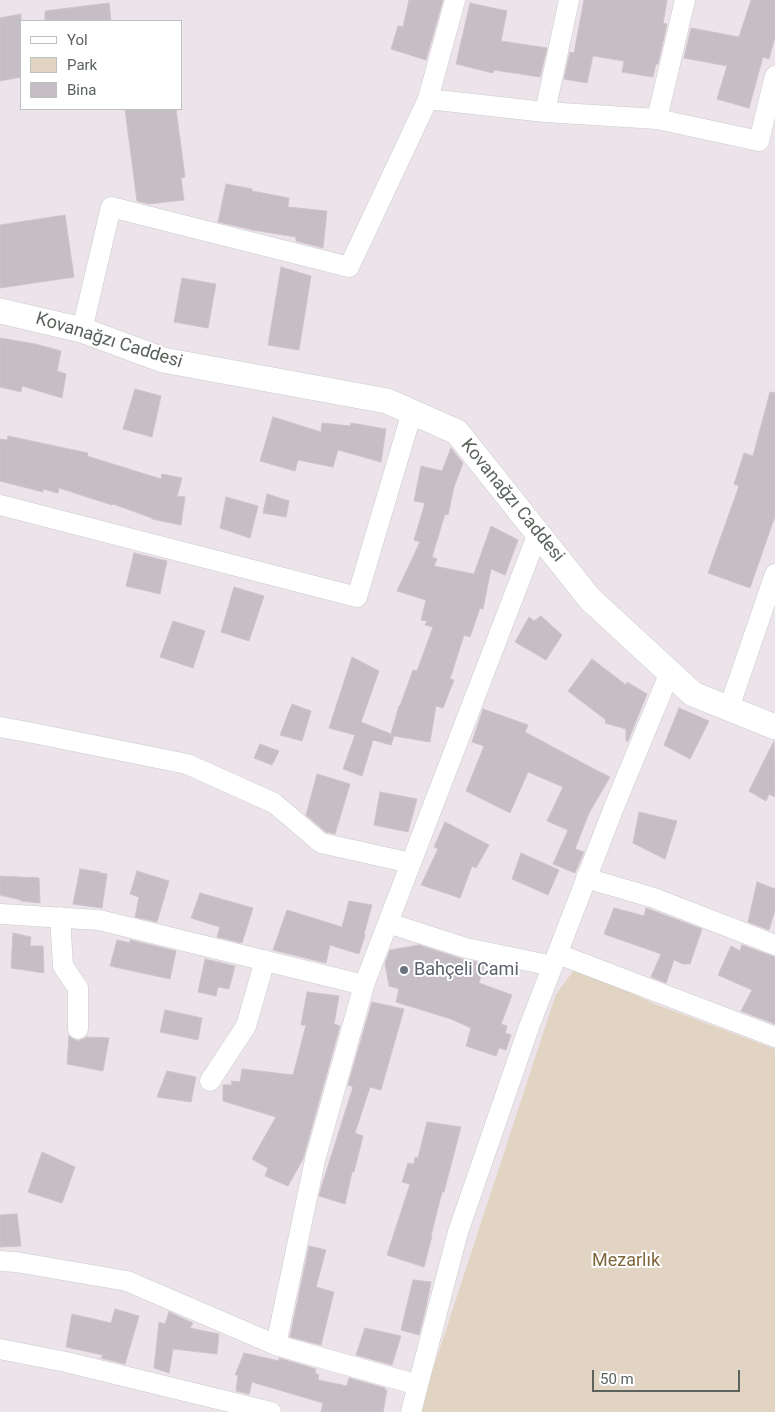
<!DOCTYPE html>
<html>
<head>
<meta charset="utf-8">
<style>
  body { margin:0 }
  #map { position:relative; width:775px; height:1412px; overflow:hidden; background:#ede3ea; font-family:Roboto,sans-serif }
  canvas { display:block }
  .legend { position:absolute; left:20px; top:20px; width:162px; height:90px; box-sizing:border-box; background:#fff; border:1px solid #bdc1be; margin:0; padding:6px 9px; list-style:none; font-size:15px; color:#5b635c }
  .legend li { display:flex; align-items:center; gap:10px; height:25px }
  .legend b { width:25px; border:1px solid #bdc1be }
  .scale { position:absolute; left:592px; top:1370px; width:148px; height:22px; box-sizing:border-box; border:2px solid #5b635c; border-top:0; padding-left:6px; font-size:15px; line-height:18px; white-space:nowrap; color:#5b635c; -webkit-text-stroke:4px #fff; paint-order:stroke }
</style>
</head>
<body>
<div id="map">
<canvas width="775" height="1412"></canvas>
<ul class="legend">
<li><b style="height:6px;background:#fff"></b>Yol</li>
<li><b style="height:14px;background:#e2d4c2"></b>Park</li>
<li><b style="height:14px;background:#c5bec4"></b>Bina</li>
</ul>
<div class="scale">50 m</div>
</div>
<script>
const c = document.querySelector('canvas').getContext('2d');
c.lineJoin = 'round';
function fillPath(path, color) { c.fillStyle = color; c.fill(path, 'evenodd'); }
const poly = rows => new Path2D(rows.map(r => 'M' + r).join(''));
function trace(path, color, width, dash) { c.strokeStyle = color; c.lineWidth = width; c.lineCap = dash ? 'butt' : 'round'; c.setLineDash(dash || []); c.stroke(path); }
function drawText(font, color, halo, rows, align = 'center') {
  c.font = font + ' Roboto,sans-serif'; c.lineWidth = 4; c.setLineDash([]); c.textBaseline = 'middle'; c.strokeStyle = halo; c.fillStyle = color; for (const [text, x, y, turn = 0] of rows) {
    c.save(); c.translate(x, y); c.rotate((+turn || 0) * Math.PI / 180); c.textAlign = isNaN(turn) ? turn : align; if (halo) c.strokeText(text, 0, 0); c.fillText(text, 0, 0); c.restore();
  }
}
fillPath(poly([
  [577,966,652,1003,775,1049,775,1412,419,1412,556,994]
]), '#e2d4c2');
const building = poly([
  [409,0,443,0,426,60,391,49,398,26,403,27,409,0],
  [584,0,667,0,663,23,667,24,658,64,656,64,653,77,622,72,624,61,593,56,587,83,564,79,570,52,574,53,584,0],
  [751,0,775,0,775,37,769,59,763,57,749,108,717,99,727,66,684,58,691,28,739,37,751,0],
  [109,3,111,21,45,21,45,11,109,3],
  [470,3,507,11,501,41,547,48,540,77,494,70,493,73,456,64,470,3],
  [21,14,21,77,0,81,0,18,21,14],
  [125,109,176,109,185,177,181,178,184,200,149,204,137,201,125,109],
  [226,184,252,189,252,191,289,198,288,207,327,211,323,248,296,241,296,237,253,230,218,222,226,184],
  [65,215,74,277,0,288,0,225,65,215],
  [281,267,311,276,299,350,268,345,281,267],
  [182,278,216,284,208,328,174,322,182,278],
  [0,338,35,344,61,351,57,371,66,374,62,398,22,386,21,392,0,387,0,338],
  [135,389,161,396,152,437,123,429,135,389],
  [770,392,775,393,775,516,750,588,708,573,739,486,734,484,744,453,753,456,770,392],
  [273,417,321,432,322,423,350,426,351,423,386,429,381,462,338,450,333,467,298,460,295,471,260,461,273,417],
  [8,436,88,453,87,456,161,479,162,474,182,478,177,496,185,497,181,525,152,519,152,518,113,504,112,505,59,488,58,493,43,489,43,492,0,481,0,439,7,440,8,436],
  [451,448,463,463,454,487,448,515,445,514,432,557,437,559,434,566,474,574,491,526,518,540,505,575,491,569,483,609,480,608,470,637,464,635,450,679,454,680,443,708,436,706,430,742,394,736,391,745,373,740,362,776,343,769,355,735,329,728,352,657,379,671,361,722,391,734,399,706,400,706,413,670,417,671,433,627,425,625,427,621,421,620,426,600,397,591,420,542,414,540,425,503,414,501,421,466,442,471,451,448],
  [267,494,289,501,286,517,263,513,267,494],
  [226,497,258,506,250,538,220,528,226,497],
  [134,553,167,561,160,594,126,586,134,553],
  [234,587,264,596,249,641,221,632,234,587],
  [541,616,562,635,546,660,515,642,529,617,534,621,541,616],
  [173,621,205,631,193,668,160,657,173,621],
  [592,659,626,685,627,682,647,694,628,741,626,741,626,729,605,723,606,720,568,691,592,659],
  [292,704,311,711,302,741,280,735,292,704],
  [679,708,709,721,690,759,664,745,679,708],
  [483,709,528,725,525,732,592,768,610,777,589,813,575,849,584,852,575,873,553,864,568,830,547,821,563,787,528,772,510,813,466,791,484,746,472,742,483,709],
  [774,741,775,797,769,794,766,801,749,791,774,741],
  [260,744,279,751,272,765,254,758,260,744],
  [317,774,350,784,335,834,326,832,306,815,317,774],
  [380,792,417,799,408,832,374,825,380,792],
  [639,812,677,821,665,859,633,843,639,812],
  [445,822,489,845,476,868,472,866,460,898,421,885,438,849,434,847,445,822],
  [521,853,559,870,548,895,512,879,521,853],
  [80,869,100,872,100,873,107,874,102,908,73,904,80,869],
  [137,871,169,881,157,922,135,917,139,897,130,894,137,871],
  [0,876,39,878,40,903,21,901,21,900,0,895,0,876],
  [757,882,775,889,775,910,769,930,748,922,757,882],
  [200,893,253,908,242,943,217,937,220,927,191,918,200,893],
  [349,901,372,905,364,934,365,935,359,954,330,945,326,963,273,950,287,910,342,927,349,901],
  [614,908,644,916,646,908,702,929,690,964,683,964,674,960,666,983,651,977,661,954,604,934,614,908],
  [13,933,31,937,30,946,43,946,44,973,11,968,13,933],
  [117,940,130,943,130,940,176,951,170,979,110,966,117,940],
  [419,945,462,959,485,964,479,983,512,995,501,1024,507,1026,505,1033,511,1035,506,1050,499,1048,496,1056,466,1046,471,1028,451,1019,396,1002,399,989,389,986,385,963,390,950,419,945],
  [742,945,775,957,775,1024,741,1011,752,990,718,975,731,946,740,951,742,945],
  [205,959,235,966,229,989,218,987,216,996,198,992,205,959],
  [307,992,339,996,334,1024,340,1026,303,1159,288,1186,265,1176,268,1168,252,1159,276,1117,223,1101,223,1085,232,1085,231,1081,240,1082,242,1069,293,1075,306,1025,301,1025,307,992],
  [372,1002,404,1009,381,1090,370,1087,355,1133,363,1136,354,1172,352,1172,345,1204,319,1196,322,1185,353,1087,348,1085,372,1002],
  [165,1010,202,1018,198,1040,160,1032,165,1010],
  [69,1036,73,1039,78,1041,83,1039,87,1037,109,1038,103,1071,67,1064,69,1036],
  [167,1071,196,1077,191,1102,157,1097,167,1071],
  [427,1122,461,1127,444,1192,442,1192,431,1236,432,1236,424,1267,387,1255,410,1184,402,1182,408,1163,414,1164,415,1157,418,1158,427,1122],
  [42,1152,75,1167,62,1203,28,1192,42,1152],
  [17,1214,21,1246,0,1247,0,1215,17,1214],
  [309,1246,326,1250,316,1287,334,1292,321,1345,290,1337,309,1246],
  [413,1280,431,1282,426,1307,419,1335,401,1330,413,1280],
  [115,1309,139,1316,125,1364,101,1358,103,1355,66,1347,72,1314,111,1323,115,1309],
  [169,1312,193,1323,190,1328,219,1334,217,1354,173,1349,169,1373,154,1368,159,1322,165,1324,169,1312],
  [365,1328,401,1336,392,1365,356,1355,365,1328],
  [244,1353,279,1361,279,1358,316,1369,315,1373,319,1375,318,1380,347,1386,349,1378,385,1388,385,1390,387,1390,383,1412,321,1412,323,1403,252,1382,249,1394,236,1391,238,1375,235,1375,244,1353]
]);
fillPath(building, '#c5bec4');
trace(building, '#d1c2cd', 1);
const minor = poly([
  [428,99,455,0],
  [545,112,569,0],
  [657,119,685,0],
  [82,330,111,207,349,267,428,99,545,112,657,119,759,141,775,76],
  [0,505,357,597,412,412],
  [729,708,775,574],
  [0,727,33,733,187,764,274,803,321,843,411,863],
  [586,878,654,898,775,945],
  [0,914,99,920,364,985],
  [60,917,63,966,78,988,78,1029],
  [388,923,466,948,553,966],
  [558,954,775,1037],
  [210,1081,246,1026,265,960],
  [0,1261,16,1262,127,1281,276,1345,418,1385],
  [276,1345,315,1160,364,985,538,533],
  [0,1349,66,1362,271,1412],
  [411,1412,458,1232,529,1027,614,807,670,672]
]);
const tertiary = poly([
  [0,311,82,330,163,360,387,401,457,432,590,599,693,694,775,727]
]);
trace(minor, '#c7cdc8', 21);
trace(tertiary, '#c7cdc8', 26);
trace(minor, '#fff', 20);
trace(tertiary, '#fff', 25);
for (const [x, y, r, color] of [
  [404,970,5,"#6b7280"]
]) { const dot = new Path2D(); dot.arc(x, y, r, 0, 2 * Math.PI); c.fillStyle = color; c.fill(dot); trace(dot, '#fff', 2); }
drawText('18px', '#5b635c', '#fff', [
  ["Kovanağzı Caddesi",109,341,17],
  ["Kovanağzı Caddesi",512,501,51]
]);
drawText('18px', '#5b616d', '#fff', [
  ["Bahçeli Cami",414,970]
], 'left');
drawText('18px', '#81663c', '#fff', [
  ["Mezarlık",626,1261]
]);
</script>
</body>
</html>
